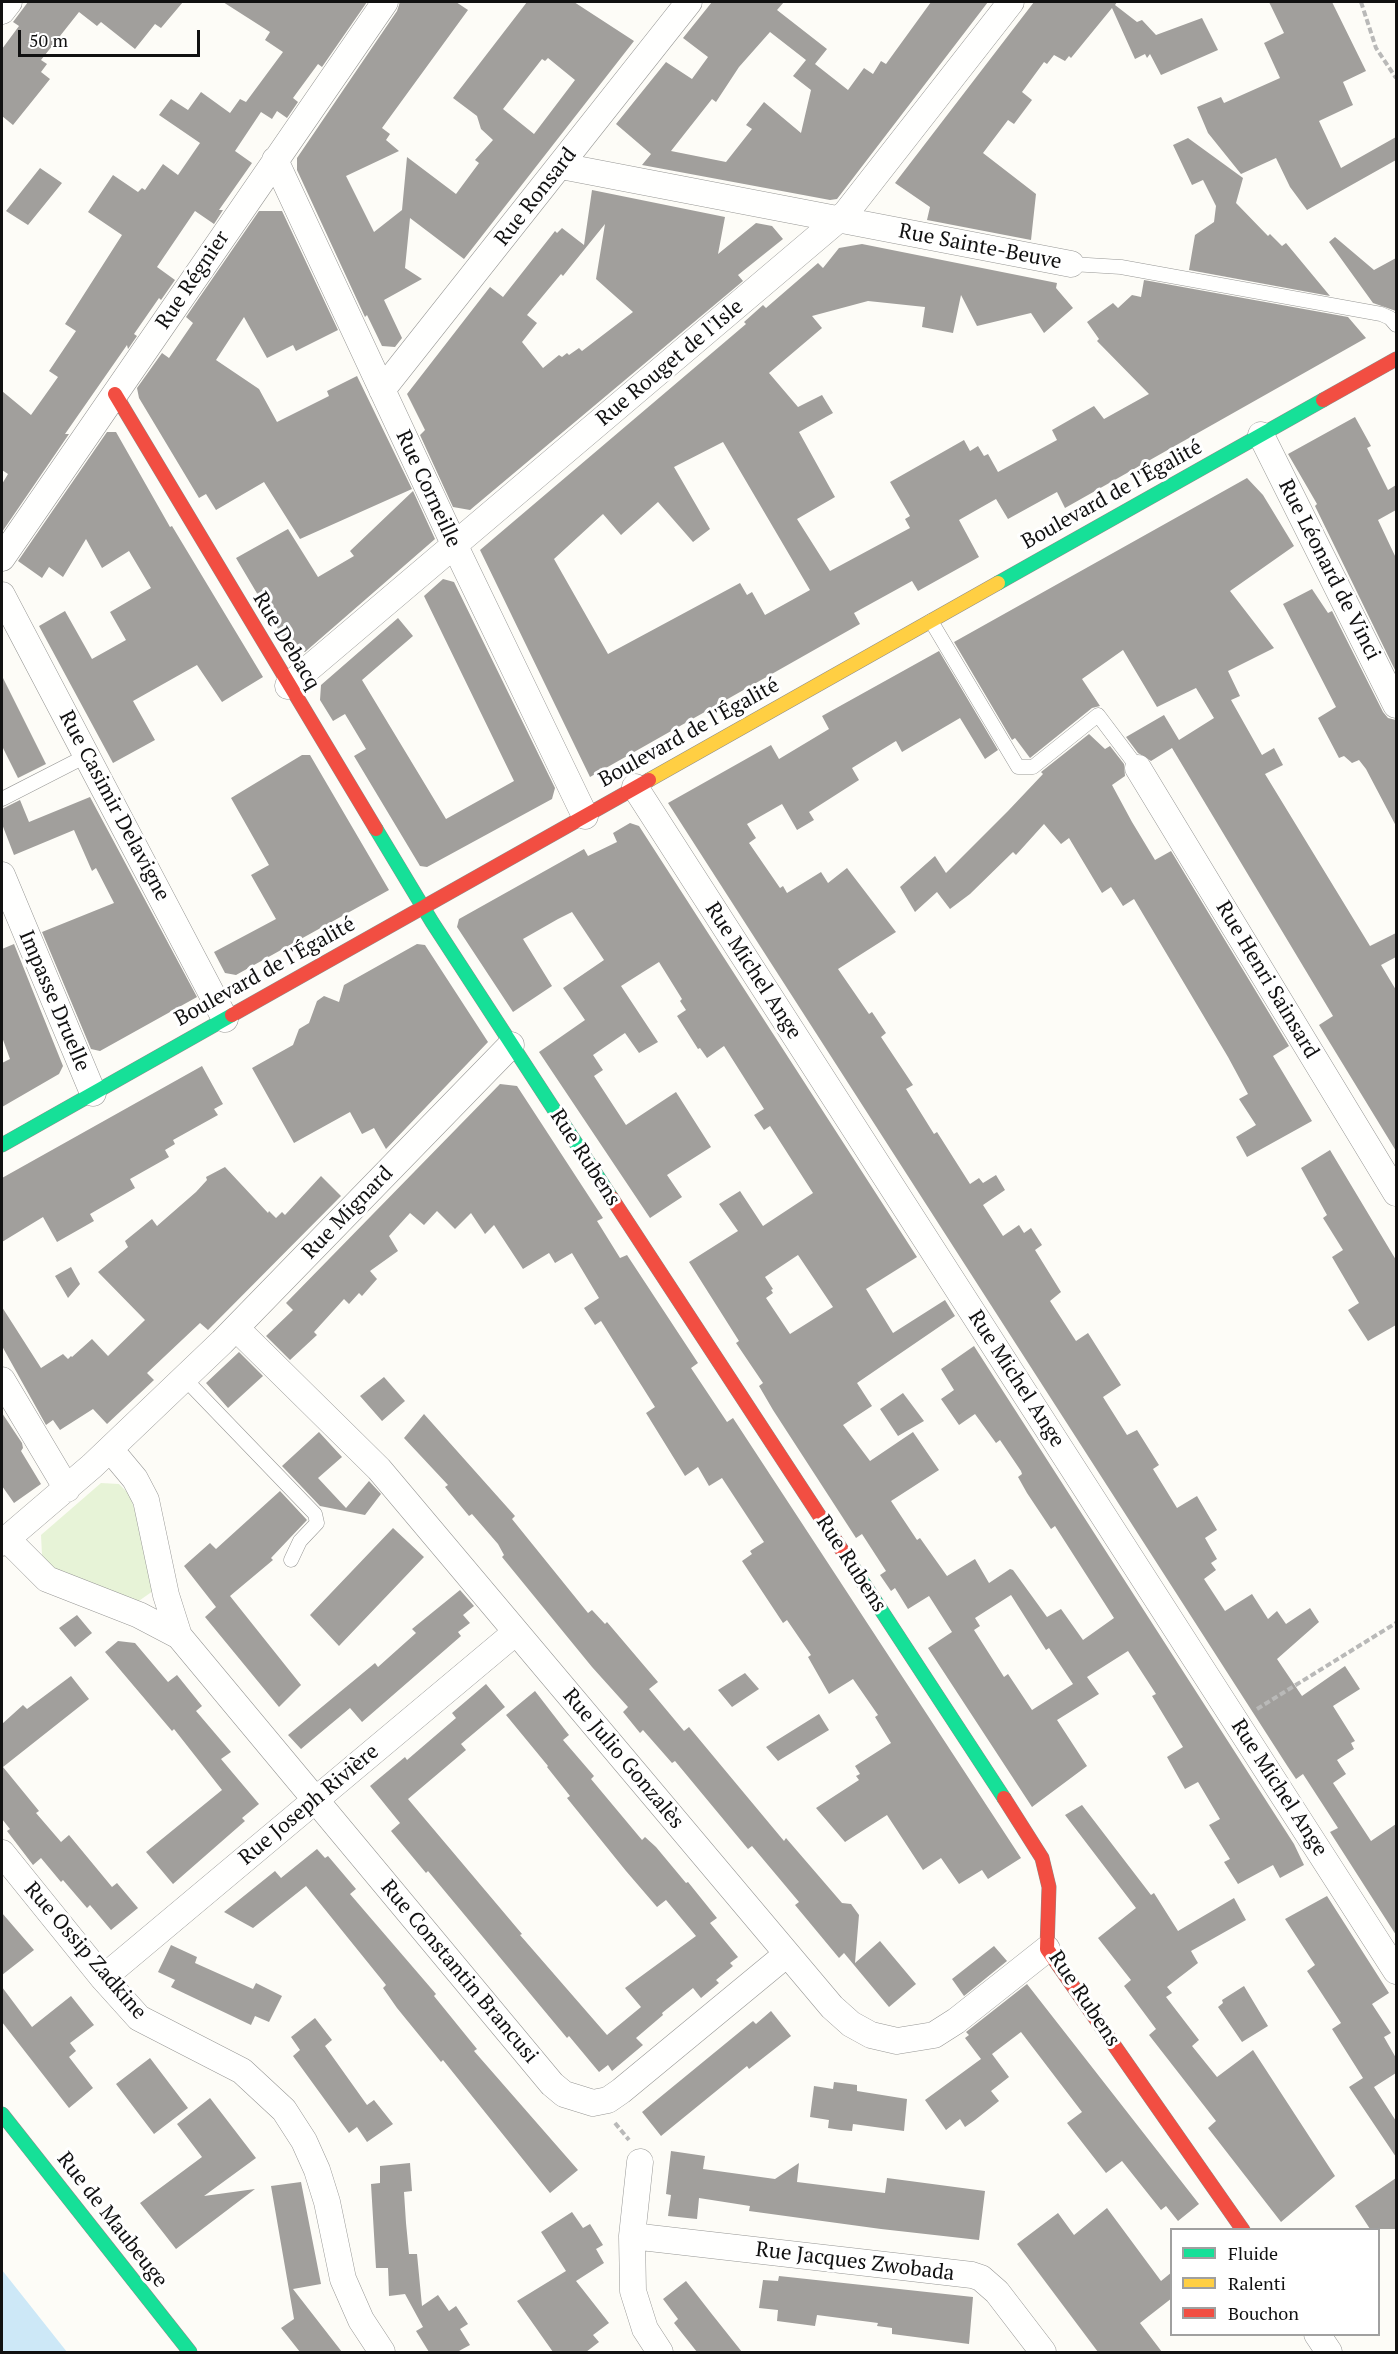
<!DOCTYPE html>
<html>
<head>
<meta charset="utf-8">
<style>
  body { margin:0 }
  #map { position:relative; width:1398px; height:2354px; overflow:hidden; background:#fdfcf7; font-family:"PT Serif",serif }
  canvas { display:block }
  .frame { position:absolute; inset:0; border:3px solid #111; pointer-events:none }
  .legend { position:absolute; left:1170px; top:2228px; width:210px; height:108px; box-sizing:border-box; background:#fff; border:2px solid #a0a0a0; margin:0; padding:8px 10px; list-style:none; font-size:18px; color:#111 }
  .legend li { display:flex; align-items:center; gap:12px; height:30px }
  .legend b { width:30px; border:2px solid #a0a0a0 }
  .scale { position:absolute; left:18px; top:30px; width:182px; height:27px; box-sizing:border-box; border:3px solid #111; border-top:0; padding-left:8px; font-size:18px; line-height:21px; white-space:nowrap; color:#111; -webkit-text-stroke:4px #fff; paint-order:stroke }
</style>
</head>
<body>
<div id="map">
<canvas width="1398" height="2354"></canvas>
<div class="frame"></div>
<ul class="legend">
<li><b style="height:8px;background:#16e098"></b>Fluide</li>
<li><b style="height:8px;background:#ffcf43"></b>Ralenti</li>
<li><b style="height:8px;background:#f24e42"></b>Bouchon</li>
</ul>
<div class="scale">50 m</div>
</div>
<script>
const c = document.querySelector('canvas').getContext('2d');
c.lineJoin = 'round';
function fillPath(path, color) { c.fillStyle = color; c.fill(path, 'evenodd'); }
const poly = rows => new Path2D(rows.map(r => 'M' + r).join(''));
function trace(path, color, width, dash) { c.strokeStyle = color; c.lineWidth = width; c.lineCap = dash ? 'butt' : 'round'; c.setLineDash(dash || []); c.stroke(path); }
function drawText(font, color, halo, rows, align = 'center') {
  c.font = font + ' "PT Serif",serif'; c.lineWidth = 6; c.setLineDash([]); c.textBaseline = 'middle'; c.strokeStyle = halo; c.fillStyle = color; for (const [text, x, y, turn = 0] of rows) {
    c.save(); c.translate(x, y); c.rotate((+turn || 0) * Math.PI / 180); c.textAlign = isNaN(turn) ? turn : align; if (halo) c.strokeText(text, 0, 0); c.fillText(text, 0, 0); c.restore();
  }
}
fillPath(poly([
  [101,1483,119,1484,130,1495,154,1573,153,1591,133,1605,51,1567,42,1555,41,1535]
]), '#e7f3d7');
fillPath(poly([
  [2,2270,67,2352,2,2352]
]), '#cde8f7');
fillPath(poly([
  [28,2,183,2,161,28,155,24,135,49,101,22,97,26,79,12,41,60,47,64,41,72,50,79,13,125,2,116,2,49,19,26,13,22],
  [223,2,367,2,322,67,318,64,293,98,298,102,287,118,277,111,272,119,261,112,235,151,252,163,219,210,223,210,214,224,195,211,157,267,175,280,161,300,159,298,134,334,137,336,128,349,127,345,65,434,69,434,2,532,2,484,8,474,2,470,2,391,31,415,58,377,49,371,76,331,65,324,122,235,88,212,113,175,138,192,142,188,145,190,163,164,178,175,200,143,159,115,171,99,188,110,201,92,230,113,240,99,246,102,283,52,265,40,270,32],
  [400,2,456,2,468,10,382,128,390,134,386,140,399,151,346,176,374,232,402,210,407,157,456,194,479,163,475,160,493,140,481,129,477,116,453,98,527,2,574,2,634,41,464,259,410,218,405,268,422,279,384,300,402,338,395,347,382,346,367,315,365,317,297,170,297,158,397,11],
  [548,58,575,80,534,134,503,109,542,59,545,61],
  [712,2,784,2,777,10,827,49,815,64,848,90,864,68,873,74,881,61,886,64,931,2,988,2,837,199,830,200,642,165,651,154,616,124,666,62,692,79,708,57,683,38],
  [770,32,806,60,793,76,811,90,801,133,764,102,746,125,752,129,726,162,671,151,712,99,716,102,739,67],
  [1034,2,1117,2,1115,5,1137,22,1142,20,1156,35,1202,18,1218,50,1161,75,1150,54,1147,58,1145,54,1135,59,1112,8,1071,58,1069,56,1065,61,1054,55,1047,64,1044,62,1022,92,1032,100,1014,124,1008,120,983,153,1036,194,1031,240,927,220,930,207,895,183],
  [1269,2,1332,2,1366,71,1343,82,1353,105,1319,121,1341,168,1396,137,1396,160,1307,210,1290,187,1276,158,1241,174,1208,133,1197,107,1221,97,1224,103,1280,78,1264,43,1284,33],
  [1188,138,1243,178,1236,203,1268,236,1270,234,1282,246,1286,243,1330,296,1189,270,1195,235,1214,222,1216,206,1203,180,1192,185,1173,145],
  [40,168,62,183,28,225,6,211],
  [592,190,725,217,718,254,756,223,772,226,783,239,738,275,743,281,470,510,453,507,420,435,425,430,407,394,490,287,503,297,555,231,557,233,562,228,584,245],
  [605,224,596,279,633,312,582,351,579,348,569,355,567,353,562,357,559,355,543,368,522,342,537,323,527,315,561,274,563,276],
  [259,211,282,211,338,330,296,351,293,345,267,358,244,317,216,360,259,389,277,422,329,396,327,391,357,376,412,489,300,539,264,482,216,510,206,494,199,498,139,398,137,388,162,353,169,358,193,323,186,317],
  [1335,237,1374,270,1396,258,1396,311,1373,303,1329,242],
  [862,244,1057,283,1056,288,1073,308,1044,333,1031,313,977,326,961,295,953,333,922,327,925,307,868,301,812,316,822,328,769,373,798,407,822,395,833,413,799,432,835,497,797,519,830,571,910,528,905,519,910,516,890,482,964,440,970,451,978,446,984,456,988,454,998,472,1057,440,1052,430,1094,406,1104,419,1149,394,1097,341,1099,339,1087,322,1113,303,1118,308,1132,295,1141,297,1144,280,1348,317,1366,338,1065,508,1057,492,1008,519,996,499,959,520,979,557,918,591,912,581,854,613,860,624,590,777,480,550,746,324,744,322,763,305,766,308,818,263,823,268,839,248],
  [723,442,810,590,765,615,752,592,747,595,740,583,608,654,554,559,603,514,621,535,658,502,693,542,710,529,674,467],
  [1355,417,1371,446,1367,448,1388,490,1396,485,1396,510,1378,520,1396,558,1396,672,1315,506,1317,504,1288,454],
  [107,432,116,432,170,527,172,526,263,677,222,702,197,665,133,701,155,740,113,763,39,626,65,611,92,659,126,640,110,612,151,588,129,551,102,568,86,539,63,577,49,567,42,578,18,561],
  [1247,478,1263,495,1294,546,1230,591,1274,648,1228,671,1240,696,1231,700,1262,755,1274,748,1283,765,1265,774,1370,946,1396,933,1396,957,1381,965,1396,990,1396,1151,1319,1025,1333,1016,1172,748,1151,761,1138,753,1126,737,1164,715,1179,740,1214,718,1196,688,1157,707,1123,650,1082,679,1100,706,1092,708,1030,758,1015,738,1012,740,954,642],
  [413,491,435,539,305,652,290,649,236,558,288,529,318,577,354,556,350,551],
  [443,579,454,582,555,788,552,799,427,867,420,866,354,756,366,749,345,714,333,721,320,700,321,685,398,618,413,636,362,680,446,819,514,781,424,596],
  [1312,589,1328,613,1332,611,1383,712,1388,718,1396,720,1396,826,1366,769,1359,760,1352,763,1344,756,1339,758,1318,718,1336,707,1283,604],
  [939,651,998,750,985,759,960,718,902,752,896,741,852,768,859,780,809,812,814,820,797,830,782,804,747,824,756,838,749,843,780,888,783,886,787,893,821,872,828,883,847,868,896,932,838,969,869,1014,872,1012,886,1033,881,1037,913,1085,906,1089,934,1134,937,1132,970,1184,979,1178,983,1183,996,1175,1005,1190,983,1205,1003,1236,1019,1225,1024,1233,1031,1228,1042,1245,1035,1250,1061,1292,1050,1301,1076,1341,1088,1333,1121,1385,1103,1397,1127,1435,1137,1430,1159,1465,1153,1469,1177,1508,1197,1496,1217,1530,1205,1538,1217,1559,1211,1563,1216,1570,1204,1579,1225,1611,1252,1594,1268,1619,1277,1611,1286,1624,1310,1608,1319,1622,1277,1659,1302,1696,1345,1666,1360,1689,1333,1706,1355,1741,1351,1743,1354,1749,1337,1760,1346,1774,1333,1783,1371,1841,1396,1824,1396,1935,1330,1832,1338,1828,1303,1774,1296,1779,1288,1767,668,803,771,745,779,759,829,729,822,716],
  [2,676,46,764,18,778,2,746],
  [1089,734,1105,749,1110,746,1124,764,1125,776,1112,785,1132,822,1155,860,1171,851,1289,1046,1273,1056,1312,1121,1247,1157,1236,1137,1256,1125,1239,1099,1248,1094,1228,1057,1134,899,1123,906,1111,887,1102,893,1069,838,1061,844,1044,824,1016,855,1013,852,970,894,950,909,937,892,915,912,900,887,935,856,946,873,1008,811,1043,774,1041,772],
  [302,755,310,755,389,890,236,975,225,973,214,952,276,919,251,875,269,865,231,798],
  [90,797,197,997,100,1051,91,1049,42,932,114,903,96,868,92,871,74,830,14,855,2,824,2,809,20,800,29,822],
  [630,823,639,826,917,1257,866,1289,893,1333,945,1300,955,1316,857,1383,872,1406,843,1425,870,1461,913,1432,939,1470,891,1501,917,1540,920,1538,947,1576,975,1559,989,1583,1010,1569,1013,1570,1047,1617,1061,1609,1083,1640,1114,1618,1055,1526,1051,1529,1027,1493,1018,1477,1022,1474,1021,1471,1000,1440,996,1443,975,1414,959,1425,941,1399,954,1390,941,1369,974,1346,1294,1844,1304,1865,1280,1878,1273,1865,1238,1884,1224,1862,1230,1859,1209,1825,1220,1819,1198,1782,1185,1789,1167,1757,1183,1747,1152,1696,1156,1694,1128,1651,1087,1677,1099,1694,1057,1720,1087,1766,1032,1807,928,1648,952,1632,929,1596,908,1609,895,1588,891,1591,880,1575,886,1571,862,1534,856,1538,773,1410,759,1386,763,1383,736,1343,739,1341,689,1262,738,1231,719,1204,740,1191,763,1226,813,1193,770,1126,764,1130,754,1115,764,1109,724,1046,707,1058,700,1048,698,1049,677,1016,686,1010,680,1001,682,999,659,962,621,986,658,1042,639,1053,625,1033,593,1055,603,1070,594,1076,626,1125,676,1092,711,1147,667,1175,682,1197,650,1218,539,1052,585,1020,563,988,604,960,572,912,558,919,523,939,552,986,513,1012,457,927,459,919,584,849,588,856,617,842,613,833],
  [798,1255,833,1307,790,1334,766,1298,773,1293,771,1290,773,1289,765,1277],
  [1011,1595,1046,1650,1049,1648,1073,1684,1032,1710,1008,1674,1004,1677,974,1630,980,1626,975,1618],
  [14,944,63,1066,59,1074,2,1107,2,1063,10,1059,2,1037,2,949],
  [417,944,425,945,488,1042,386,1149,374,1128,362,1134,350,1112,294,1143,252,1068,293,1045,299,1029,309,1023,317,1001,324,996,339,1002,344,985],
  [202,1066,223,1104,214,1109,218,1115,173,1140,175,1144,165,1150,169,1157,130,1179,135,1188,90,1214,94,1221,57,1242,43,1217,2,1242,2,1178],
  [500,1084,517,1086,603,1218,597,1221,620,1258,627,1255,698,1363,691,1368,727,1422,733,1418,1021,1858,988,1879,982,1870,959,1884,941,1858,923,1870,887,1815,845,1842,816,1808,859,1780,856,1776,860,1774,855,1766,891,1743,875,1717,878,1715,853,1679,829,1694,808,1657,811,1655,787,1620,783,1623,742,1561,752,1554,750,1551,764,1542,722,1478,709,1486,698,1467,685,1476,646,1413,655,1407,601,1321,595,1325,584,1308,599,1298,572,1253,555,1263,549,1253,523,1269,494,1225,485,1234,471,1213,455,1229,437,1211,424,1225,410,1213,389,1236,398,1251,370,1271,377,1279,362,1296,359,1293,349,1304,344,1299,314,1332,317,1335,290,1360,266,1336,293,1310,286,1303],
  [1330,1150,1396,1260,1396,1325,1368,1341,1348,1310,1359,1303,1332,1257,1343,1250,1323,1218,1327,1215,1301,1168],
  [225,1167,268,1213,269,1211,276,1218,282,1212,285,1215,321,1176,341,1196,208,1330,200,1323,147,1373,154,1380,107,1424,93,1409,60,1430,53,1420,46,1425,2,1346,2,1307,41,1368,63,1354,68,1359,71,1356,72,1357,92,1339,108,1356,145,1320,98,1272,128,1247,125,1241,152,1219,157,1226,196,1192,207,1180,206,1177],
  [71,1267,80,1284,68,1298,55,1276],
  [239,1352,263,1376,228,1408,206,1383],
  [384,1377,405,1401,382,1421,360,1396],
  [903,1393,924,1421,898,1436,880,1409],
  [2,1413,22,1443,23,1448,21,1451,41,1484,14,1503,2,1486],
  [424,1414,515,1516,512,1519,588,1613,592,1610,605,1624,607,1622,658,1682,649,1689,684,1731,689,1727,784,1841,786,1838,842,1903,851,1904,859,1915,855,1963,880,1941,916,1984,889,2007,844,1953,839,1958,795,1905,799,1902,752,1846,748,1849,675,1761,672,1763,643,1730,640,1733,623,1712,628,1707,592,1667,502,1557,504,1555,498,1544,472,1514,469,1516,445,1487,448,1485,404,1438],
  [319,1432,342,1457,318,1478,346,1508,369,1481,381,1494,365,1515,320,1506,282,1466],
  [280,1491,307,1520,271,1558,273,1560,230,1596,301,1685,279,1707,205,1617,216,1607,184,1566,210,1543,216,1549],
  [393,1528,424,1557,339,1646,310,1615],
  [460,1590,474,1606,463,1615,470,1623,458,1632,461,1636,362,1722,350,1708,301,1749,288,1735,375,1663,378,1667,416,1633,412,1629],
  [77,1615,92,1633,75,1647,59,1628],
  [118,1641,135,1643,168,1682,177,1675,202,1706,196,1711,231,1752,221,1759,259,1804,242,1818,245,1821,173,1884,146,1852,222,1790,174,1729,172,1731,105,1652],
  [745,1673,759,1689,732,1707,718,1690],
  [71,1676,89,1699,3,1767,39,1811,36,1813,61,1842,69,1835,112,1887,117,1883,138,1908,111,1930,90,1905,87,1908,63,1880,61,1882,41,1858,33,1865,7,1831,10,1829,2,1819,2,1724,23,1705,27,1709],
  [486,1684,505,1707,461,1744,466,1750,408,1799,522,1934,520,1935,607,2035,641,2007,625,1988,696,1936,666,1900,657,1907,626,1871,567,1798,570,1796,547,1767,548,1766,506,1715,535,1691,569,1735,563,1740,594,1776,591,1779,642,1840,645,1837,656,1847,686,1883,688,1882,717,1918,710,1923,738,1957,730,1963,733,1966,716,1980,719,1983,701,1998,693,1988,662,2013,663,2015,636,2038,643,2045,612,2071,608,2065,599,2072,569,2036,567,2038,428,1871,426,1873,391,1831,400,1823,370,1786,405,1757,407,1760,456,1718,452,1713],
  [819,1714,829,1730,778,1761,766,1747],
  [1082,1805,1151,1895,1154,1893,1178,1931,1234,1898,1246,1920,1191,1951,1198,1963,1167,1987,1172,1993,1166,1997,1199,2040,1192,2046,1217,2077,1253,2050,1335,2176,1281,2222,1208,2128,1216,2121,1149,2035,1156,2029,1124,1986,1131,1980,1098,1938,1136,1908,1065,1815],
  [317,1849,325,1858,328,1856,356,1889,350,1894,436,1994,434,1996,477,2049,474,2051,578,2170,550,2193,443,2060,441,2062,397,2008,383,1988,386,1985,306,1886,253,1928,224,1912,275,1871,281,1878],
  [1327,1896,1389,1993,1372,2004,1391,2033,1384,2037,1396,2058,1396,2073,1374,2087,1396,2121,1396,2157,1349,2087,1363,2078,1332,2029,1341,2023,1307,1971,1315,1965,1285,1919],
  [2,1913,34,1950,2,1975],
  [171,1945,197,1957,195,1963,253,1989,256,1983,282,1996,269,2022,255,2016,251,2025,171,1987,175,1980,158,1972],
  [994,1946,1007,1961,964,1996,952,1979],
  [1027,1984,1199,2204,1178,2221,1166,2206,1161,2210,1122,2161,1106,2173,1067,2123,1082,2112,1021,2032,992,2054,1009,2077,991,2091,999,2101,975,2120,965,2127,960,2119,946,2130,925,2100,981,2059,965,2038,969,2035,966,2032],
  [1244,1986,1268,2026,1242,2042,1218,2007,1223,2003,1222,2000],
  [2,1987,32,2027,71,1996,94,2025,70,2043,76,2051,69,2057,93,2088,69,2108,2,2022],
  [771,2011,791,2036,749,2069,747,2066,661,2136,642,2112,753,2021,756,2024],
  [315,2018,332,2040,325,2046,367,2105,374,2100,393,2124,367,2142,357,2127,349,2133,293,2056,300,2050,291,2037],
  [150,2058,188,2108,154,2134,116,2084],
  [834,2082,857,2085,857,2091,907,2099,904,2131,853,2124,852,2131,841,2130,828,2128,829,2120,810,2117,814,2086,833,2089],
  [210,2098,256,2158,204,2196,255,2189,176,2249,140,2203,202,2157,177,2124],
  [671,2151,705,2156,703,2169,775,2179,799,2163,797,2182,885,2193,887,2178,985,2191,979,2240,881,2229,749,2211,750,2206,699,2198,697,2219,668,2216,671,2195,666,2194],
  [410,2163,412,2191,404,2192,406,2223,409,2254,417,2254,422,2306,438,2295,449,2311,456,2306,468,2324,460,2329,470,2345,457,2352,429,2352,416,2331,423,2327,405,2294,389,2296,388,2268,376,2268,371,2184,380,2183,380,2166],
  [1396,2178,1396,2229,1370,2229,1355,2206],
  [301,2182,321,2284,293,2289,342,2352,300,2352,281,2328,294,2319,271,2186],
  [1107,2208,1161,2281,1172,2272,1172,2298,1140,2323,1162,2352,1098,2352,1017,2244,1058,2213,1074,2235],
  [572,2212,583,2228,590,2224,603,2245,596,2249,604,2263,576,2281,609,2323,593,2335,599,2342,586,2352,553,2352,517,2301,566,2271,541,2232],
  [779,2276,973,2297,969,2344,892,2334,892,2328,877,2326,878,2323,817,2315,815,2326,777,2321,778,2310,759,2308,763,2280,778,2281],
  [686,2281,711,2313,742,2352,697,2352,674,2323,678,2319,663,2299]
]), '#a19f9c');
const lane = poly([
  [1071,264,1121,267,1381,314,1390,318,1396,325],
  [931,621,1018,767,1033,767,1098,715,1138,768],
  [2,799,88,755],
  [184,1378,315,1514,317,1523,300,1541,291,1560]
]);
const street = poly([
  [2,11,9,2],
  [275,160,455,546,585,816],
  [561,166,1071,264],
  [382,390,689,2],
  [1261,435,1396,705],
  [2,558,385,2],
  [2,595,225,1019],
  [288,686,846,213,1011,2],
  [1138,768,1396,1193],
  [635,787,1396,1971],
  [2,875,93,1093],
  [236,1328,379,1469,832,2007,851,2024,871,2035,897,2041,934,2035,956,2021,1047,1949],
  [2,1380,67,1489],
  [110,1449,135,1479,146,1500,166,1595,179,1636,552,2084,564,2094,593,2103,608,2100,621,2091,787,1954],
  [7,1539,47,1579,139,1615,179,1636],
  [2,1543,92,1466,222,1342,511,1045],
  [2,1853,103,1978,139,2018,242,2071,284,2110,304,2141,317,2170,327,2202,343,2279,361,2320,382,2352],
  [103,1978,516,1632],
  [640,2162,632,2236,633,2291,645,2329,660,2352],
  [632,2236,972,2275,981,2278,997,2292,1043,2352],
  [1317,2334,1329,2352]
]);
const fast = poly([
  [998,583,1323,400],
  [376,829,432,922,611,1197],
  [2,1145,232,1015],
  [851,1564,1004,1798],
  [2,2114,190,2352]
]);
const slow = poly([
  [649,780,998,583]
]);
const jam = poly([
  [115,394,376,829],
  [1323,400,1396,359],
  [232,1015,649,780],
  [611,1197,851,1564],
  [1004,1798,1042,1858,1049,1887,1047,1949,1243,2230]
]);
trace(lane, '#979795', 15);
trace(street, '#979795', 27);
trace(fast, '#8e8d8b', 15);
trace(slow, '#8e8d8b', 15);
trace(jam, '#8e8d8b', 15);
trace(poly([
  [1361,2,1376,48,1396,78],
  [1257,1709,1396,1623],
  [615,2123,629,2140]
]), '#b9b9b8', 4, [6, 3]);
trace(lane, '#fffffe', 14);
trace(street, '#fffffe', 26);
trace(fast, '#16e098', 14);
trace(slow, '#ffcf43', 14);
trace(jam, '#f24e42', 14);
drawText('21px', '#111', '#fff', [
  ["Rue Ronsard",536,197,-52],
  ["Rue Sainte-Beuve",980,247,11],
  ["Rue Régnier",193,280,-56],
  ["Rue Rouget de l'Isle",670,363,-40],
  ["Rue Corneille",428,489,65],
  ["Boulevard de l'Égalité",1112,495,-29],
  ["Rue Léonard de Vinci",1329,570,63],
  ["Rue Debacq",286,641,59],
  ["Boulevard de l'Égalité",689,733,-29],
  ["Rue Casimir Delavigne",114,806,62],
  ["Rue Michel Ange",753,971,57],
  ["Boulevard de l'Égalité",265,972,-29],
  ["Rue Henri Sainsard",1267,980,59],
  ["Impasse Druelle",54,1001,67],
  ["Rue Rubens",585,1158,57],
  ["Rue Mignard",348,1213,-46],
  ["Rue Michel Ange",1016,1379,57],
  ["Rue Rubens",851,1564,57],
  ["Rue Julio Gonzalès",623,1759,50],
  ["Rue Michel Ange",1279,1788,57],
  ["Rue Joseph Rivière",309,1805,-40],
  ["Rue Ossip Zadkine",85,1951,49],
  ["Rue Constantin Brancusi",459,1972,50],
  ["Rue Rubens",1084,1999,56],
  ["Rue de Maubeuge",112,2220,52],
  ["Rue Jacques Zwobada",855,2262,7]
]);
</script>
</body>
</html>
